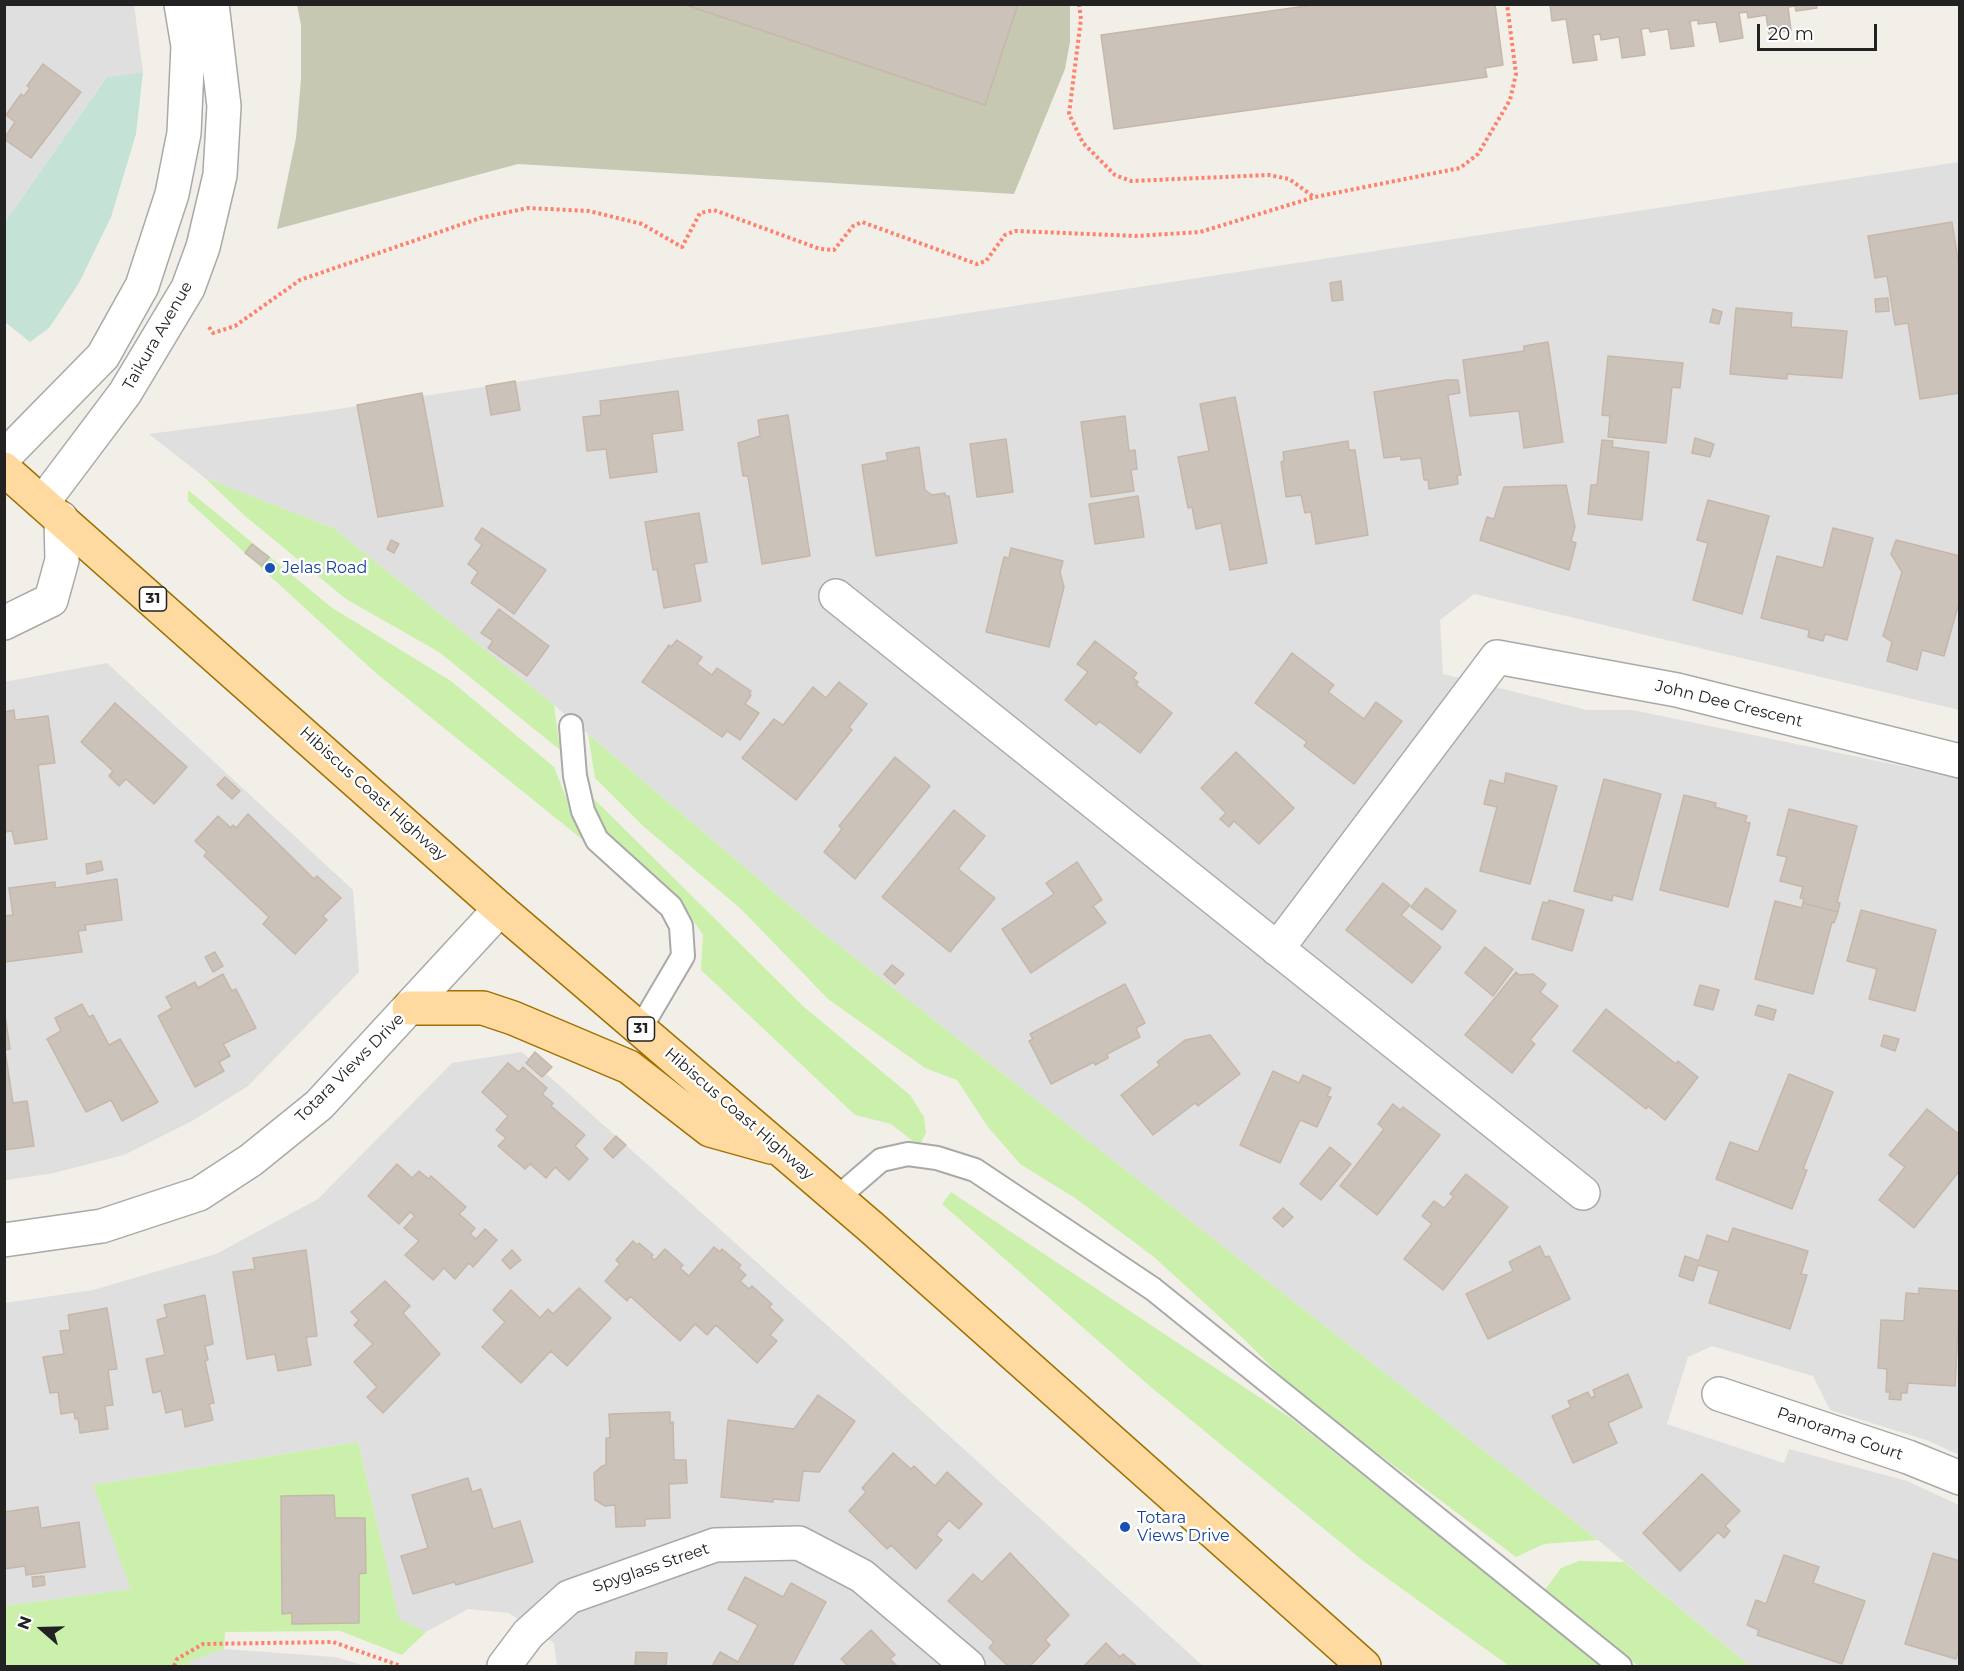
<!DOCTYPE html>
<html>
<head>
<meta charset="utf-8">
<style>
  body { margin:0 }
  #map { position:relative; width:1964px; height:1671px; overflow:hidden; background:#f2efe8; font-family:Montserrat,sans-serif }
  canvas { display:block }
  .frame { position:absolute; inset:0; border:6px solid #222; pointer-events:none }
  .north { position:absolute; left:12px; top:1599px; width:60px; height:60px; -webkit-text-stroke:4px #fff; paint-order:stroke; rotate:290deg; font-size:16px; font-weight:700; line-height:24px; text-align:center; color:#222 }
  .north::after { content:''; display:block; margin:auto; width:21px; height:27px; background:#222; clip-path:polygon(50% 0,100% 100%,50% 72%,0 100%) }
  .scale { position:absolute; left:1757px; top:24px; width:120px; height:27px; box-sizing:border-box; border:3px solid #222; border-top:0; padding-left:8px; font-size:18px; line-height:21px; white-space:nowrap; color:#222; -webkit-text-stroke:4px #fff; paint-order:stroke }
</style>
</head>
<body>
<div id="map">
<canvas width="1964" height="1671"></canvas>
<div class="frame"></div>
<div class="north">N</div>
<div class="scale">20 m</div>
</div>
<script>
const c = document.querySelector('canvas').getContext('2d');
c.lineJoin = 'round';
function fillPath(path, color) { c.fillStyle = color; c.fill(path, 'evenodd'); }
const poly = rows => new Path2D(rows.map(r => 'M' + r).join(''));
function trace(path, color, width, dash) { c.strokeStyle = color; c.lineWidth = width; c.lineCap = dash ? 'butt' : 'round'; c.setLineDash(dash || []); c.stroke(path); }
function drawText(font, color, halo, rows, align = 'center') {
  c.font = font + ' Montserrat,sans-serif'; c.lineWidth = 5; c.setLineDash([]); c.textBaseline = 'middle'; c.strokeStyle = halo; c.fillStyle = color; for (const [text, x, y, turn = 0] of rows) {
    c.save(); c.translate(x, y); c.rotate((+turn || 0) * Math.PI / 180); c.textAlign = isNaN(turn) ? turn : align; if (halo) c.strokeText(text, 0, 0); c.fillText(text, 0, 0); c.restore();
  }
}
fillPath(poly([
  [5,5,134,5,143,72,105,79,5,222],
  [1959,162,1959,710,1474,594,1440,620,1443,674,1587,710,1633,710,1959,778,1959,1455,1929,1441,1830,1410,1813,1376,1712,1346,1688,1357,1667,1424,1784,1463,1789,1449,1907,1481,1959,1505,1959,1666,1750,1666,1598,1540,809,922,554,705,333,528,205,478,149,434,325,411],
  [107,663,353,890,359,972,248,1086,192,1121,124,1155,50,1174,5,1180,4,682],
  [522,1052,848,1344,1203,1666,557,1666,554,1643,509,1613,468,1609,426,1632,399,1620,358,1442,93,1485,132,1589,5,1606,4,1303,93,1290,216,1254,318,1199,452,1063],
  [224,1649,335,1657,366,1666,188,1666,190,1661]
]), '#e0dfdf');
fillPath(poly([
  [297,5,1070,5,1070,42,1065,69,1014,194,518,164,277,229,296,138,301,79,301,25]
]), '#c7c8b2');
fillPath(poly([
  [205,478,333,528,554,705,560,750,439,652,346,599,245,516],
  [188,490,331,607,451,681,554,767,583,840,377,674,188,501],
  [588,734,809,922,1598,1540,1544,1544,1516,1557,1297,1393,1247,1342,1154,1257,1075,1198,1020,1164,988,1127,957,1080,925,1068,828,999,741,909,643,826,595,778],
  [594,799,804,1007,910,1095,924,1117,926,1133,919,1146,891,1124,855,1115,701,970,703,935,682,904,598,830],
  [951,1192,1292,1419,1603,1666,1509,1666,1362,1560,1152,1388,942,1204],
  [358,1442,399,1619,426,1632,402,1655,340,1631,225,1632,224,1649,190,1661,188,1666,5,1666,4,1606,131,1589,93,1485],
  [1579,1561,1624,1562,1750,1666,1638,1666,1545,1590,1561,1568]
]), '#caf0ab');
fillPath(poly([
  [143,72,136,134,111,217,79,283,49,328,30,342,5,322,5,222,106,78]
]), '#c4e2d5');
const building = poly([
  [683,4,1018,4,985,105,683,4],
  [1320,4,1495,4,1503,65,1485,68,1487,77,1114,129,1101,35,1320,4],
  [1550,4,1816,4,1817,8,1796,11,1795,6,1788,7,1791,30,1769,34,1766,15,1748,18,1747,12,1739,13,1743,38,1720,42,1716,22,1698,24,1698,20,1690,21,1694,46,1671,49,1668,29,1650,32,1649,28,1641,29,1645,55,1622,58,1619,37,1601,40,1600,34,1593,35,1597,60,1573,63,1566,19,1552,21,1550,4],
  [43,64,81,92,31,158,4,139,15,122,6,115,21,94,24,96,30,88,27,86,43,64],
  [1952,222,1960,273,1960,393,1920,399,1908,323,1895,325,1887,276,1875,278,1868,236,1952,222],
  [1341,281,1343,300,1332,301,1330,283,1341,281],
  [1888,298,1889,311,1876,312,1875,299,1888,298],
  [1736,308,1792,313,1791,327,1847,331,1842,378,1787,374,1787,379,1730,374,1736,308],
  [1713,309,1722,312,1719,324,1710,322,1713,309],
  [1548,342,1563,442,1524,448,1519,411,1470,416,1463,360,1524,351,1524,346,1548,342],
  [1608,356,1683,363,1680,388,1672,387,1666,443,1608,437,1610,416,1602,415,1608,356],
  [1446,380,1458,380,1460,393,1448,395,1461,475,1457,475,1458,484,1429,489,1428,480,1424,480,1421,458,1401,460,1401,456,1384,458,1374,392,1446,380],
  [515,381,520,410,491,415,486,386,515,381],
  [678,391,683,430,652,434,657,472,610,478,606,449,587,451,583,417,601,415,600,401,678,391],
  [422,393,443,506,378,517,357,405,422,393],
  [1235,397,1267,563,1230,570,1221,523,1196,529,1192,507,1188,508,1178,457,1209,451,1200,404,1235,397],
  [788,415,810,556,762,564,748,476,743,476,738,443,760,436,758,420,788,415],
  [1125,416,1129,451,1135,450,1137,469,1131,470,1134,491,1091,497,1081,422,1125,416],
  [1695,438,1714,444,1710,457,1692,453,1695,438],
  [1006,439,1013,492,977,497,970,444,1006,439],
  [1602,440,1613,441,1612,447,1649,452,1642,520,1588,514,1591,485,1597,485,1602,440],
  [1348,441,1349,450,1355,450,1368,535,1316,544,1311,512,1305,513,1301,495,1286,497,1281,462,1284,461,1283,452,1348,441],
  [919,447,925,490,932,495,945,493,945,496,949,496,957,543,876,556,862,465,888,460,886,453,919,447],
  [1566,485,1575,527,1571,541,1576,543,1569,570,1480,540,1487,517,1494,519,1504,487,1566,485],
  [1138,496,1144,537,1095,544,1089,504,1138,496],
  [1708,500,1769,516,1742,614,1693,600,1708,543,1697,540,1708,500],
  [699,513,707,562,694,564,701,601,664,608,657,569,653,570,645,522,699,513],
  [482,528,546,570,514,614,471,583,478,572,468,564,482,545,475,539,482,528],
  [1833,528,1873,538,1847,640,1825,634,1823,641,1808,637,1809,630,1761,618,1777,556,1823,568,1833,528],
  [391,540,399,544,394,553,387,549,391,540],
  [1896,540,1960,556,1960,599,1944,656,1922,650,1917,670,1887,661,1892,642,1883,636,1902,572,1891,554,1896,540],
  [252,544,269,557,262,566,245,553,252,544],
  [1011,548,1063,561,1060,572,1064,587,1049,647,986,632,1004,557,1009,558,1011,548],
  [499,609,549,646,527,676,488,648,493,641,481,633,499,609],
  [677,640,702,657,697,664,712,675,717,668,751,691,749,694,751,695,745,704,759,713,740,740,727,731,722,737,642,682,669,645,671,647,677,640],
  [1095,641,1137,673,1133,678,1138,682,1136,685,1172,713,1140,753,1099,721,1096,725,1065,700,1088,672,1077,664,1095,641],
  [1292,653,1334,685,1328,692,1364,719,1376,702,1402,721,1354,784,1304,746,1307,742,1255,703,1292,653],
  [839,682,867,704,849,727,852,730,796,800,742,758,774,719,783,725,813,687,826,698,839,682],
  [115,703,187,767,154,804,126,779,119,786,109,776,113,771,81,742,115,703],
  [14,710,15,720,48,716,55,763,38,765,47,839,15,844,12,831,4,832,4,712,14,710],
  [1236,752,1294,808,1259,844,1234,821,1229,827,1220,819,1226,813,1201,788,1236,752],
  [895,757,930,786,855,879,824,852,842,829,839,826,895,757],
  [1506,773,1557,786,1530,884,1480,871,1497,807,1484,804,1490,780,1504,784,1506,773],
  [225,777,240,791,232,799,217,785,225,777],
  [1604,779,1661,794,1632,900,1613,895,1612,901,1574,891,1604,779],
  [1684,795,1716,803,1715,807,1747,816,1745,822,1750,823,1728,907,1660,890,1684,795],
  [1789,809,1857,826,1837,902,1840,903,1838,912,1803,903,1804,899,1800,898,1803,887,1780,881,1787,857,1777,855,1789,809],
  [954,810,985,836,958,869,995,898,950,952,882,897,954,810],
  [248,814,314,879,317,876,341,898,323,916,327,920,295,954,263,924,269,917,204,856,207,852,195,841,218,816,231,828,233,825,236,828,248,814],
  [101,861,103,870,87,874,86,864,101,861],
  [1077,862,1102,900,1093,906,1106,923,1031,973,1002,929,1054,894,1046,883,1077,862],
  [117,879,122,920,85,925,86,930,78,931,82,952,5,962,4,916,13,915,9,888,55,882,55,888,117,879],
  [1383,883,1410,905,1401,915,1441,947,1412,983,1346,930,1383,883],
  [1426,888,1456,911,1442,930,1411,907,1426,888],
  [1549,900,1584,910,1572,951,1532,939,1543,902,1548,903,1549,900],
  [1775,901,1802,908,1803,903,1838,912,1834,923,1832,922,1813,994,1755,979,1775,901],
  [1861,910,1936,930,1915,1011,1869,999,1877,969,1847,961,1861,910],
  [1485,947,1513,969,1493,996,1465,973,1485,947],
  [215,952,223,966,213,972,205,957,215,952],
  [892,965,904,974,895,984,884,974,892,965],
  [1516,972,1519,975,1533,974,1546,984,1540,992,1558,1006,1530,1040,1535,1044,1512,1073,1465,1035,1516,972],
  [223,974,232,991,236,989,256,1028,223,1044,230,1056,219,1062,224,1071,195,1087,158,1016,172,1008,166,997,195,982,198,988,223,974],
  [1125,984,1145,1023,1136,1028,1140,1037,1107,1054,1108,1058,1095,1065,1094,1062,1051,1084,1029,1041,1033,1039,1030,1034,1125,984],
  [1700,985,1719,990,1713,1010,1694,1005,1700,985],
  [82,1004,89,1017,93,1015,109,1045,120,1039,158,1102,122,1121,111,1100,86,1112,47,1039,61,1031,55,1018,82,1004],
  [1758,1005,1776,1010,1773,1020,1755,1015,1758,1005],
  [4,1008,10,1049,5,1050,13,1103,27,1101,34,1146,4,1150,4,1008],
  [1606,1009,1676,1064,1678,1061,1698,1077,1665,1120,1648,1106,1646,1109,1573,1051,1606,1009],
  [1210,1035,1240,1074,1198,1106,1195,1103,1153,1135,1121,1095,1160,1065,1157,1062,1185,1040,1210,1035],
  [1884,1035,1899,1039,1895,1051,1881,1046,1884,1035],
  [535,1052,552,1067,542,1077,526,1063,535,1052],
  [508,1063,519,1072,523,1067,547,1088,542,1094,553,1103,551,1106,585,1135,575,1146,588,1159,569,1180,555,1167,546,1178,530,1164,525,1169,498,1146,506,1138,496,1130,508,1116,482,1092,508,1063],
  [1273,1071,1299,1083,1303,1075,1331,1088,1327,1096,1331,1097,1317,1127,1300,1120,1280,1163,1240,1145,1273,1071],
  [1789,1074,1833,1092,1803,1169,1807,1170,1792,1209,1716,1179,1730,1142,1758,1152,1789,1074],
  [1393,1104,1400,1110,1403,1107,1440,1135,1377,1215,1340,1186,1384,1129,1378,1124,1393,1104],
  [1927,1109,1960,1135,1960,1170,1914,1228,1879,1200,1905,1167,1889,1155,1927,1109],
  [616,1136,626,1145,613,1158,604,1149,616,1136],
  [1330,1147,1351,1164,1321,1200,1300,1184,1330,1147],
  [397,1164,412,1178,419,1171,429,1179,431,1176,466,1207,459,1214,475,1228,470,1234,476,1239,485,1229,497,1240,473,1267,469,1263,455,1279,444,1268,433,1280,405,1255,419,1241,404,1228,415,1216,410,1212,399,1224,368,1196,397,1164],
  [1466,1174,1508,1207,1443,1290,1404,1259,1432,1224,1422,1216,1434,1201,1444,1208,1454,1196,1450,1194,1466,1174],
  [1283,1208,1293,1217,1283,1227,1273,1218,1283,1208],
  [1733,1228,1808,1251,1801,1274,1807,1275,1790,1329,1709,1303,1719,1271,1698,1265,1693,1281,1679,1276,1685,1256,1699,1261,1707,1235,1728,1242,1733,1228],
  [633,1241,637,1245,639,1243,653,1255,651,1257,655,1260,665,1249,683,1265,680,1268,689,1276,714,1247,720,1252,722,1249,741,1265,738,1268,746,1275,740,1281,749,1289,752,1286,772,1304,769,1307,783,1320,770,1335,777,1341,757,1363,716,1325,707,1335,695,1324,680,1341,630,1296,627,1301,605,1281,620,1264,616,1260,633,1241],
  [1540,1246,1545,1257,1549,1256,1570,1299,1488,1339,1466,1294,1513,1271,1509,1262,1540,1246],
  [306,1250,317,1336,306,1337,311,1365,278,1371,275,1354,247,1359,233,1272,255,1269,253,1258,306,1250],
  [512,1250,521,1260,510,1269,502,1260,512,1250],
  [385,1281,410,1306,403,1313,440,1354,383,1413,367,1397,377,1387,354,1362,373,1344,354,1325,359,1320,351,1312,385,1281],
  [579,1288,611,1318,567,1366,551,1351,521,1383,482,1347,505,1322,493,1310,511,1290,540,1318,548,1309,553,1314,579,1288],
  [1919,1288,1960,1291,1955,1386,1908,1383,1907,1393,1901,1393,1901,1400,1889,1399,1890,1392,1886,1392,1887,1369,1878,1368,1881,1320,1904,1321,1906,1293,1919,1294,1919,1288],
  [205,1295,213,1344,205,1346,208,1360,205,1361,214,1403,209,1404,213,1420,185,1427,182,1409,166,1413,161,1391,153,1393,146,1359,165,1355,157,1320,167,1317,164,1305,205,1295],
  [107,1308,117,1369,108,1370,113,1405,105,1406,108,1429,80,1433,78,1418,75,1419,74,1412,61,1414,58,1392,50,1393,43,1357,64,1354,60,1331,70,1330,68,1315,107,1308],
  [1628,1374,1642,1407,1608,1423,1617,1443,1573,1463,1552,1416,1571,1407,1568,1401,1588,1392,1591,1398,1595,1396,1593,1390,1628,1374],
  [818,1395,855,1421,819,1472,803,1471,799,1501,773,1499,773,1502,721,1497,728,1420,794,1429,818,1395],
  [670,1412,670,1423,673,1422,674,1460,686,1460,687,1483,669,1484,670,1518,645,1519,645,1526,616,1527,615,1505,605,1506,595,1500,594,1473,602,1466,606,1465,606,1438,610,1438,609,1414,670,1412],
  [893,1453,911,1469,914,1466,935,1486,947,1472,982,1504,959,1529,949,1520,936,1535,942,1540,916,1569,891,1545,887,1549,849,1511,866,1492,862,1488,893,1453],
  [1702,1474,1740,1511,1725,1526,1730,1531,1724,1538,1718,1532,1680,1571,1643,1533,1702,1474],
  [468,1478,472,1492,481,1489,493,1529,520,1521,533,1562,456,1585,454,1582,413,1594,401,1556,428,1548,412,1495,468,1478],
  [334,1495,335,1518,365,1518,366,1573,359,1574,359,1623,292,1624,292,1613,282,1614,281,1496,334,1495],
  [38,1507,41,1528,79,1522,85,1567,26,1575,25,1566,4,1569,4,1512,38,1507],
  [1010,1553,1069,1615,1045,1640,1050,1645,1030,1666,1008,1666,989,1648,994,1642,948,1601,973,1574,982,1582,1010,1553],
  [1933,1553,1960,1561,1960,1646,1956,1659,1905,1644,1933,1553],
  [1784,1555,1819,1567,1813,1583,1865,1601,1842,1664,1757,1635,1759,1630,1747,1625,1756,1600,1766,1604,1784,1555],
  [44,1576,45,1585,33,1587,32,1577,44,1576],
  [745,1577,783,1597,791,1583,826,1602,792,1666,712,1666,720,1652,738,1662,758,1625,728,1609,745,1577],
  [871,1630,895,1655,890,1659,897,1666,848,1666,841,1659,871,1630],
  [1106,1643,1120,1657,1123,1654,1137,1666,1084,1666,1106,1643],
  [636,1652,667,1653,666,1666,635,1666,636,1652]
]);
fillPath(building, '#cbc2ba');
trace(building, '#c6b7a9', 1.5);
const lane = poly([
  [571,726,575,776,583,811,597,840,671,907,681,926,683,956,640,1029],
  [837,1198,881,1160,908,1154,937,1158,975,1170,1153,1289,1620,1666]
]);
const street = poly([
  [4,457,103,356,142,286,172,194,184,133,188,46,181,4],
  [43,502,125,393,188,288,203,247,220,175,224,106,212,4],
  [836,596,1583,1193],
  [4,623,51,600,62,560,61,518],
  [1277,949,1497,657,1677,690,1960,761],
  [4,1240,102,1226,199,1194,251,1160,319,1105,500,909],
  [1719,1394,1908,1457,1960,1478],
  [504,1666,528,1634,569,1597,715,1545,799,1543,862,1576,968,1666]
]);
const primary = poly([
  [4,469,500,909,871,1227,1364,1666],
  [409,1008,483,1008,513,1018,629,1067,710,1130,771,1147]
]);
trace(lane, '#a9a9a9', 26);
trace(street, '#a9a9a9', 36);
trace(primary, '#9f7100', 36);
trace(poly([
  [1079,4,1081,19,1069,114,1083,143,1115,175,1131,181,1269,175,1289,179,1314,197],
  [209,327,213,333,235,326,300,280,480,218,528,208,589,211,642,224,682,247,700,213,714,210,820,249,834,250,853,226,862,222,977,264,986,261,1005,235,1015,231,1135,236,1200,232,1315,197,1460,168,1478,154,1510,100,1516,74,1507,4],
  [174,1666,177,1659,203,1644,333,1642,401,1666]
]), '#ff816c', 4, [3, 3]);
trace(lane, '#fff', 22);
trace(street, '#fff', 33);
trace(primary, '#ffdaa0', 33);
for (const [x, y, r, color] of [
  [270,568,6,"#1a4fb4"],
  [1125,1527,6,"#1a4fb4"]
]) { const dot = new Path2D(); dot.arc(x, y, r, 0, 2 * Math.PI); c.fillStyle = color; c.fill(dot); trace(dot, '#fff', 2); }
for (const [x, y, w] of [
  [153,599,27],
  [641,1029,27]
]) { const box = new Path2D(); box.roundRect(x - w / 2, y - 12, w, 24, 4.5); c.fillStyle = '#fff'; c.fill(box); trace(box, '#222', 1.5); }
drawText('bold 15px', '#222', null, [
  ["31",153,599],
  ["31",641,1029]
]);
drawText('16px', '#222', '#fff', [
  ["Taikura Avenue",158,336,-60],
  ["John Dee Crescent",1729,704,14],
  ["Hibiscus Coast Highway",373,794,42],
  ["Totara Views Drive",350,1068,-45],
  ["Hibiscus Coast Highway",739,1114,41],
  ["Panorama Court",1840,1434,19],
  ["Spyglass Street",651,1568,-19]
]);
drawText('16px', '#164399', '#fff', [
  ["Jelas Road",282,568],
  ["Totara",1137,1518],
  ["Views Drive",1137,1536]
], 'left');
</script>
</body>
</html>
